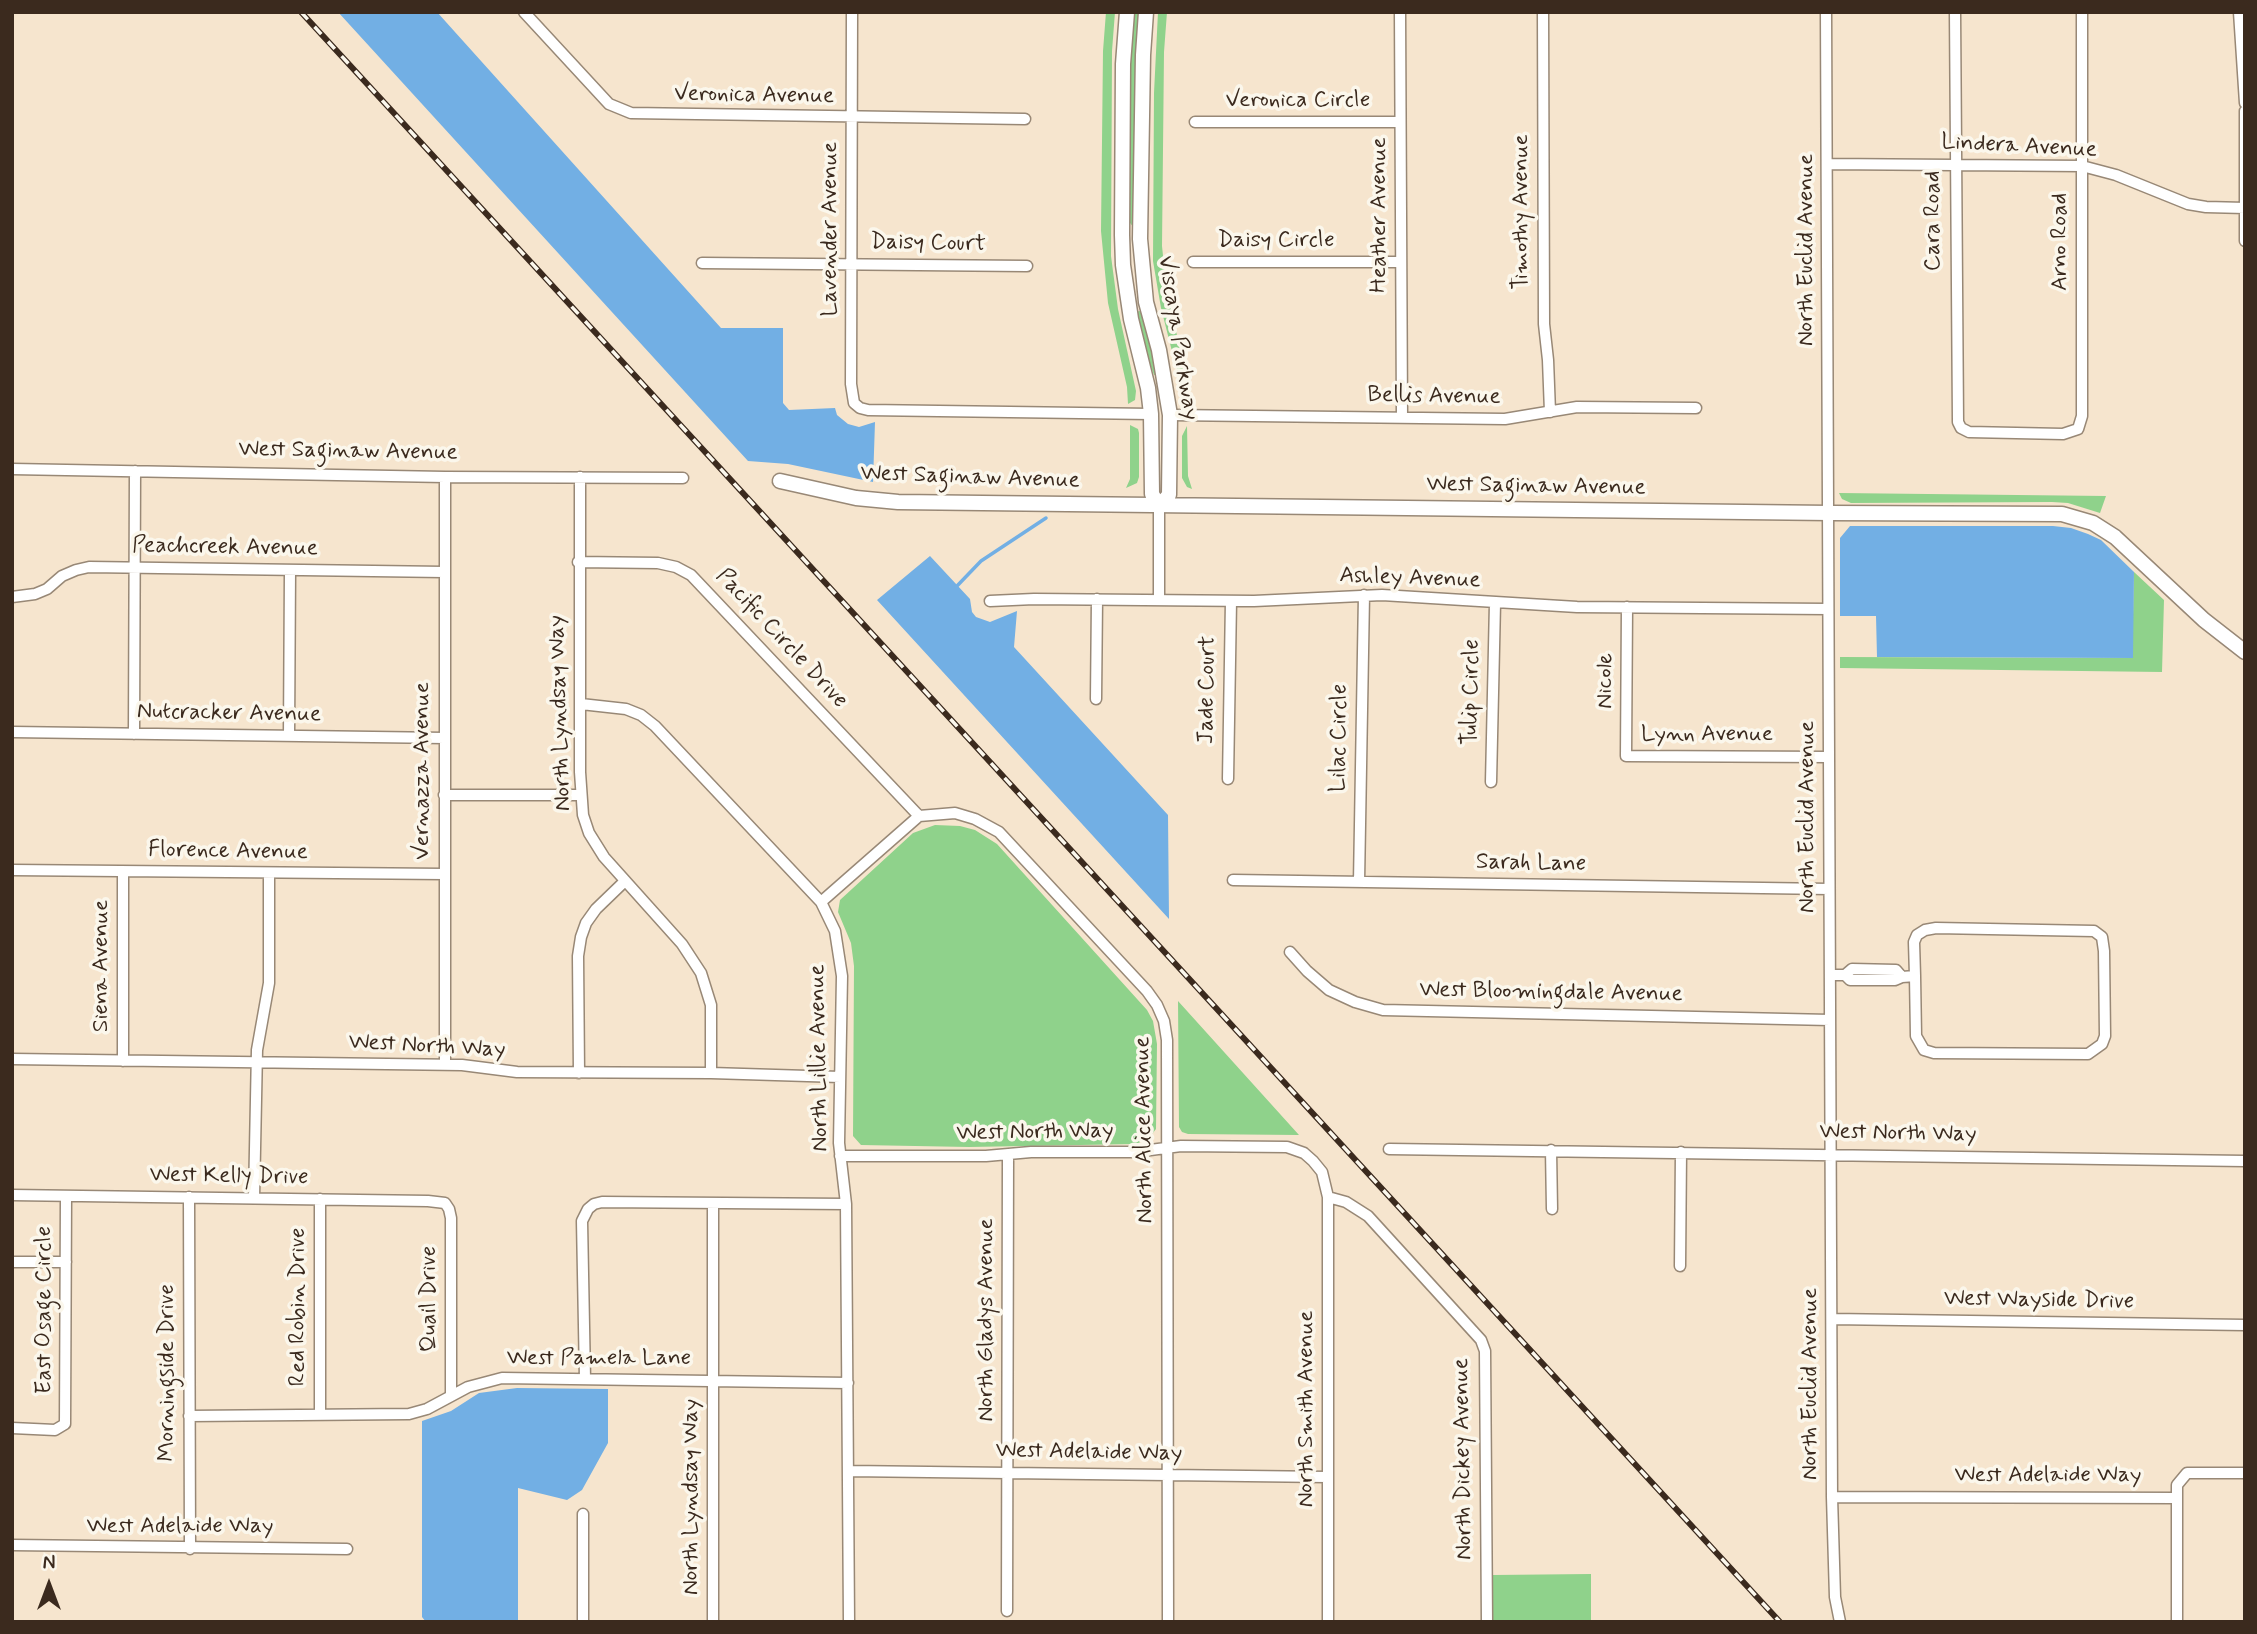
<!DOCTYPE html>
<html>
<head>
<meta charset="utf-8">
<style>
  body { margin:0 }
  #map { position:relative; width:2257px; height:1634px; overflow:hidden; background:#f6e5ce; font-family:Mynerve,sans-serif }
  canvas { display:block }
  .frame { position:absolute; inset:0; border:14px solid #3b2a1e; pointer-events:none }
  .north { position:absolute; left:14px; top:1550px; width:70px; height:70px; -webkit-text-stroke:5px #fbf7ec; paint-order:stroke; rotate:0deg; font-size:19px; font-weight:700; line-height:28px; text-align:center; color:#3b2a1e }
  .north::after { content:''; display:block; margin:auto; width:24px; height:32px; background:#3b2a1e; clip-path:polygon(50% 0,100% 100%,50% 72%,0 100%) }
</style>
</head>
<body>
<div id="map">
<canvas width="2257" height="1634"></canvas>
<div class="frame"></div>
<div class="north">N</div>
</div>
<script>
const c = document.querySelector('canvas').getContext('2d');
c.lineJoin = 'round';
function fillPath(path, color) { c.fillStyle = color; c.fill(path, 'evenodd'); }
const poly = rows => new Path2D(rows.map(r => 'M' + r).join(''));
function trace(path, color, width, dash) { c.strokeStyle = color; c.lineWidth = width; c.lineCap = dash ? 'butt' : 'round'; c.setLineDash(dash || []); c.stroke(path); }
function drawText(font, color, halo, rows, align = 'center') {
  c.font = font + ' Mynerve,sans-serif'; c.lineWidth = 7; c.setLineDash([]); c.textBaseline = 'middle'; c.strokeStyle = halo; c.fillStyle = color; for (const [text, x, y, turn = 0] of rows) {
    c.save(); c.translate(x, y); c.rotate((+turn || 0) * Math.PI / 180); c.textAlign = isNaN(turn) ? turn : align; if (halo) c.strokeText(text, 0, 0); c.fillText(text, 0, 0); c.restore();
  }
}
fillPath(poly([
  [1106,12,1115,12,1112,51,1111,256,1118,309,1136,391,1135,400,1128,404,1127,387,1108,303,1101,231,1103,51],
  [1132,12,1141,12,1134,228,1127,219,1128,53],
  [1158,12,1167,12,1164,52,1162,246,1166,285,1186,377,1187,404,1181,402,1180,397,1177,371,1161,308,1153,261,1154,93],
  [1140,311,1148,329,1160,374,1154,375,1144,347,1135,312],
  [1130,425,1138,429,1139,433,1139,477,1137,483,1126,488,1130,479],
  [1187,426,1188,476,1192,489,1187,487,1182,478,1182,436],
  [1839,493,2106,496,2100,513,2068,503,2052,502,1851,503,1842,499],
  [2134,572,2164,600,2162,672,1840,668,1840,657,2132,658],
  [935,825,960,826,975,830,997,844,1147,1010,1153,1021,1157,1044,1156,1129,1149,1138,1136,1144,969,1147,861,1145,853,1136,854,966,851,943,838,912,840,900,913,833],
  [1178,1001,1299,1135,1188,1134,1182,1132,1179,1127],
  [1591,1574,1591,1622,1493,1622,1493,1575]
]), '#8fd28b');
fillPath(poly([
  [338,12,437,12,721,328,783,328,783,403,789,410,835,408,837,415,848,424,859,427,875,422,873,482,788,464,748,461],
  [1850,526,2053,526,2071,528,2088,534,2101,540,2134,572,2133,658,1877,657,1876,616,1840,616,1840,538],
  [930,556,970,599,972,612,976,617,990,622,1017,611,1014,647,1168,815,1169,919,877,600],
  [517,1388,608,1389,608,1443,582,1490,567,1500,518,1488,518,1622,426,1622,422,1617,422,1421,451,1411,479,1393]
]), '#72afe4');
trace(poly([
  [956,587,981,561,1046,518]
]), '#72afe4', 3.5);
const minor = poly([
  [524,12,609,104,631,113,1025,119],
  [852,12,851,384,854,403,860,408,868,410,1151,414],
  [1400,12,1402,418],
  [1543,12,1544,324,1548,360,1550,412],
  [1826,12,1832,1497,1835,1597,1840,1622],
  [1955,12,1958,422,1961,428,1969,432,2063,434,2078,429,2082,416,2082,12],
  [2239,12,2245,103],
  [2245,111,2245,241],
  [1195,122,1400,122],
  [1827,164,2082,166,2116,175,2188,204,2206,207,2245,208],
  [1193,262,1401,262],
  [702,263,1027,266],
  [1170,415,1505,419,1577,407,1696,408],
  [12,469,445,477,683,478],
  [445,477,445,1065],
  [580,477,580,772,583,815,589,833,604,857,682,944,701,973,711,1005,711,1073],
  [578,562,658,563,676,567,691,575,919,816],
  [12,597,35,594,47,589,62,576,76,570,89,567,444,572],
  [1159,600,1159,506],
  [990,601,1034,599,1254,601,1382,595,1577,607,1828,609],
  [1627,607,1626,756,1829,757],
  [1096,699,1097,599],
  [581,704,626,709,641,715,655,726,821,902,835,931,842,976,839,1143,846,1204,849,1622],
  [12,732,445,738],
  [134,734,135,471],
  [289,736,290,571],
  [1228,779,1231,601],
  [1491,782,1495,603],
  [444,795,581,795],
  [12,870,444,874],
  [1233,880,1829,889],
  [1359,882,1364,595],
  [821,902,919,816,955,813,975,819,999,832,1147,991,1157,1005,1164,1021,1167,1040,1168,1622],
  [1290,952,1307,971,1329,990,1355,1002,1383,1010,1830,1020],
  [1830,975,1845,975,1850,980,1895,980,1902,977,1896,970,1852,969,1845,975],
  [1902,977,1915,976,1914,942,1917,935,1925,930,1936,928,2094,931,2102,937,2104,951,2105,1036,2102,1044,2088,1054,1934,1053,1924,1050,1916,1036,1915,976],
  [12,1059,462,1065,517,1072,711,1073,840,1077],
  [123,1061,123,872],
  [579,1073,578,956,581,937,586,923,596,909,625,881],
  [1389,1149,2245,1161],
  [1551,1150,1552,1209],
  [840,1156,986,1156,1031,1152,1135,1152,1181,1146,1287,1147,1304,1153,1313,1161,1322,1172,1328,1197,1328,1622],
  [12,1195,428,1201,445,1203,449,1209,451,1218,451,1396],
  [189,1197,190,1549],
  [1328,1197,1346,1202,1368,1216,1481,1340,1485,1351,1487,1622],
  [254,1198,257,1050,269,983,269,873],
  [320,1199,320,1415],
  [12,1262,66,1262],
  [1680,1266,1681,1152],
  [1832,1319,2245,1325],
  [585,1379,582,1221,588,1209,594,1204,602,1202,846,1204],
  [189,1416,409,1414,427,1409,468,1387,502,1378,848,1383],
  [12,1428,55,1430,65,1424,66,1196],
  [849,1471,1327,1477],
  [1832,1497,2177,1498,2177,1485,2187,1473,2245,1473],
  [2177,1498,2177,1622],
  [12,1545,347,1549],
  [1007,1611,1008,1155],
  [583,1622,583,1514],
  [713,1622,713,1204]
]);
const tertiary = poly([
  [1127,12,1123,64,1122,235,1123,265,1131,319,1148,388,1151,414,1152,494,1159,506],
  [1146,12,1143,55,1140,239,1146,302,1159,350,1170,415,1169,495,1159,506],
  [780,481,856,498,898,502,1830,513,2062,514,2093,523,2115,537,2204,620,2245,652]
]);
trace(minor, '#988876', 13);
trace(tertiary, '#988876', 17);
trace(minor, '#fff', 10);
trace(tertiary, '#fff', 14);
const rail = poly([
  [301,12,1780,1622]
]);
trace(rail, '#3b2a1e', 6);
trace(rail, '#fbf7ec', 3.5, [10]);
drawText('23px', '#3b2a1e', '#fbf7ec', [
  ["Veronica Avenue",754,96,1],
  ["Veronica Circle",1298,101],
  ["Lindera Avenue",2019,147,3],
  ["Timothy Avenue",1522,212,-90],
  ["Heather Avenue",1380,215,-90],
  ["Cara Road",1934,221,-90],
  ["Lavender Avenue",831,229,-90],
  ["Daisy Circle",1276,241],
  ["Arno Road",2061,242,-90],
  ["Daisy Court",928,244,1],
  ["North Euclid Avenue",1807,250,-90],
  ["Viscaya Parkway",1177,338,81],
  ["Bellis Avenue",1434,397,1],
  ["West Saginaw Avenue",348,452,1],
  ["West Saginaw Avenue",970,478,2],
  ["West Saginaw Avenue",1536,487,1],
  ["Peachcreek Avenue",225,548,1],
  ["Ashley Avenue",1410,579,2],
  ["Pacific Circle Drive",781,639,47],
  ["Nicole",1606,681,-90],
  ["Jade Court",1208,690,-89],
  ["Tulip Circle",1472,692,-89],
  ["North Lyndsay Way",561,713,-92],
  ["Nutcracker Avenue",229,714,1],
  ["Lynn Avenue",1707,735],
  ["Lilac Circle",1340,738,-89],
  ["Vernazza Avenue",423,771,-90],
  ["North Euclid Avenue",1808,817,-90],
  ["Florence Avenue",228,852,1],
  ["Sarah Lane",1531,864,1],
  ["Siena Avenue",102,966,-90],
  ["West Bloomingdale Avenue",1551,993,1],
  ["West North Way",427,1047,3],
  ["North Lillie Avenue",820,1058,-91],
  ["North Alice Avenue",1145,1130,-91],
  ["West North Way",1035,1133,-1],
  ["West North Way",1898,1134,1],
  ["West Kelly Drive",229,1177,1],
  ["Quail Drive",430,1299,-90],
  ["West Wayside Drive",2039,1301,1],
  ["Red Robin Drive",299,1307,-90],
  ["East Osage Circle",45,1310,-90],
  ["North Gladys Avenue",987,1320,-90],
  ["West Pamela Lane",599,1359],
  ["Morningside Drive",168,1373,-90],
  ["North Euclid Avenue",1811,1384,-90],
  ["North Smith Avenue",1307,1409,-90],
  ["West Adelaide Way",1089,1453,1],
  ["North Dickey Avenue",1464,1459,-91],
  ["West Adelaide Way",2048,1476],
  ["North Lyndsay Way",692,1497,-90],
  ["West Adelaide Way",180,1527]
]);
</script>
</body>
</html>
